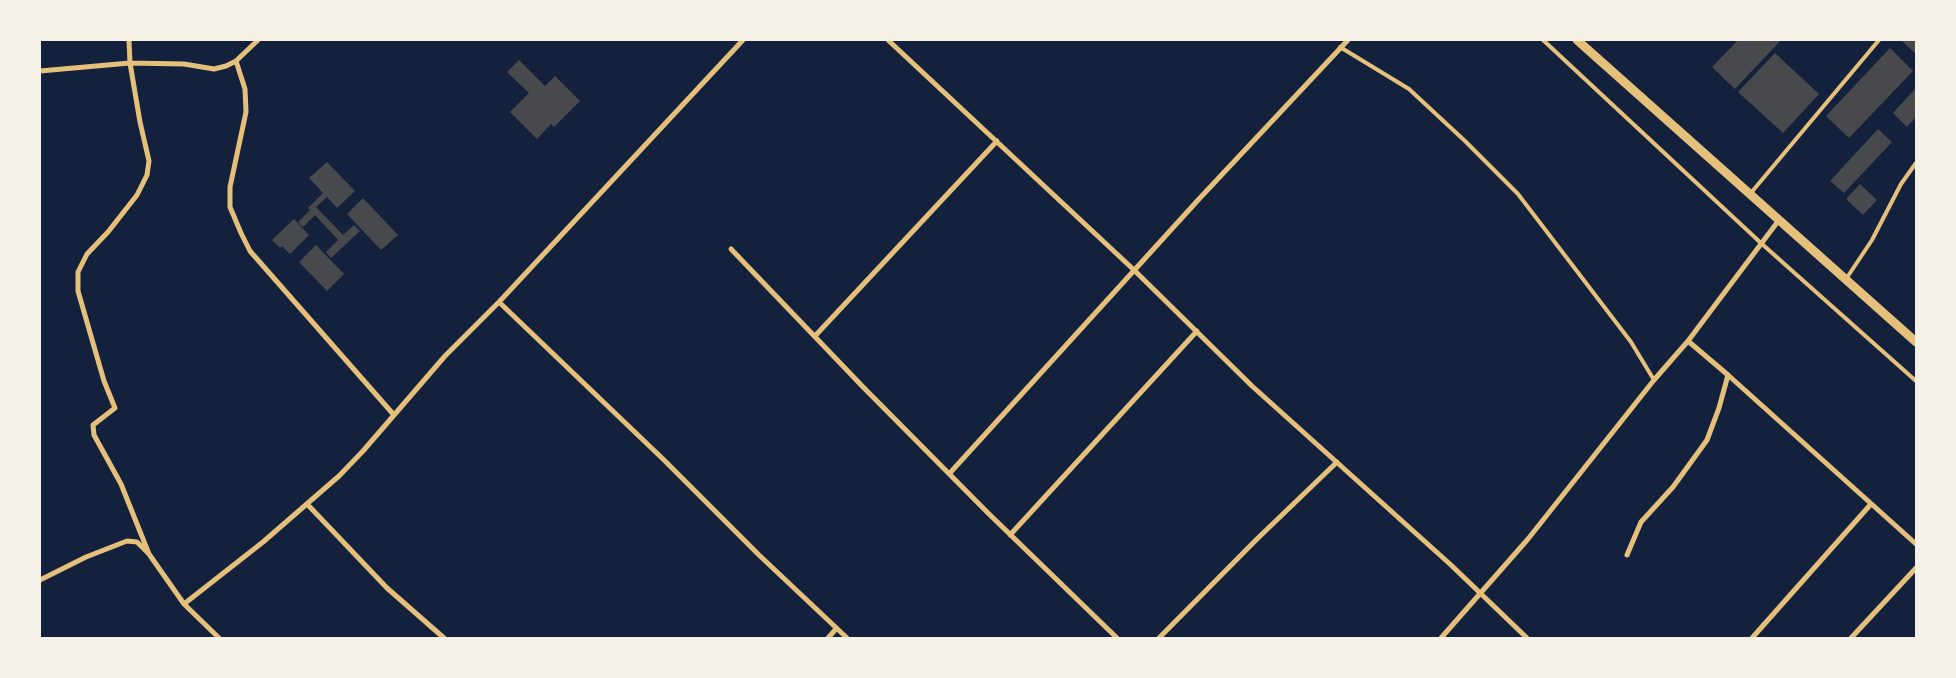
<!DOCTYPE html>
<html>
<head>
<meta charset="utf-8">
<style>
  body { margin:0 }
  #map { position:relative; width:1956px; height:678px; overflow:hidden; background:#14213d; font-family:"Times New Roman",serif }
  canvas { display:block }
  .frame { position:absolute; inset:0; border:41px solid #f6f1e7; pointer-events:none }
</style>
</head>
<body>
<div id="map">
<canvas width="1956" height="678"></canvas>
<div class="frame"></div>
</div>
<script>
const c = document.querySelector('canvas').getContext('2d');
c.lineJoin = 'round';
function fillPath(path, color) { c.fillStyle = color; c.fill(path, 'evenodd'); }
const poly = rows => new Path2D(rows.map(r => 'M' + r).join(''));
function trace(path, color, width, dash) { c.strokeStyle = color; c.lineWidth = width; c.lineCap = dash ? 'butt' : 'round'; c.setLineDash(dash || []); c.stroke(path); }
fillPath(poly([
  [1738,40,1781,40,1735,89,1712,67],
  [1903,40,1916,40,1916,54,1902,41],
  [1890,48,1913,71,1849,138,1826,116],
  [1775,53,1819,94,1783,133,1738,92],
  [519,60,545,86,555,76,580,101,554,127,551,124,537,139,510,112,529,93,507,72],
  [1916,88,1916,117,1907,127,1893,113],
  [1878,129,1892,142,1844,193,1830,181],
  [327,162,355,191,337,208,327,197,316,207,343,235,354,225,360,231,331,258,326,252,338,240,315,215,303,227,298,222,310,210,308,208,323,193,309,178],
  [1860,184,1877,200,1863,215,1846,199],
  [363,198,398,235,381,250,347,214],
  [294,219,309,235,290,254,282,246,280,248,272,240],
  [316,245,344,274,327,291,299,262]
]), '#48494c');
trace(poly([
  [1543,40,1762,244,1916,381],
  [1340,47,1409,89,1465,141,1518,194,1631,342,1654,380],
  [1750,194,1879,40],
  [1846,279,1872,240,1901,184,1916,163]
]), '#e5c07b', 4);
trace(poly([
  [129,40,130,63,140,122,149,161,147,175,137,195,108,232,87,254,78,272,78,291,104,381,115,408,93,425,94,435,121,484,149,554],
  [888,40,1134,270,1252,386,1451,565,1527,638],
  [236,61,245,89,246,112,230,187,230,207,241,233,250,251,394,415],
  [40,71,130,63,184,64,214,69,226,66,236,61,258,40],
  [731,249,864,388,988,513,1117,638],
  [499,302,664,460,759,555,847,638],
  [815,336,997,141],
  [1688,341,1728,375,1916,544],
  [949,474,1199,199,1348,40],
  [308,505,387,588,444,638],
  [1010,535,1197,331],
  [1627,555,1641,522,1673,487,1707,440,1719,408,1728,375],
  [40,580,86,557,127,541,137,542,149,554,184,604,219,638],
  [184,604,263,542,339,476,363,451,445,356,499,302,743,40],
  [828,638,836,629],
  [1159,638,1257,539,1337,462],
  [1441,638,1528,539,1654,380,1688,341,1779,220],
  [1752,638,1871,504],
  [1851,638,1916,568]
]), '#e5c07b', 5);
trace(poly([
  [1577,40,1916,342]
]), '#e5c07b', 9);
</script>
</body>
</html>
